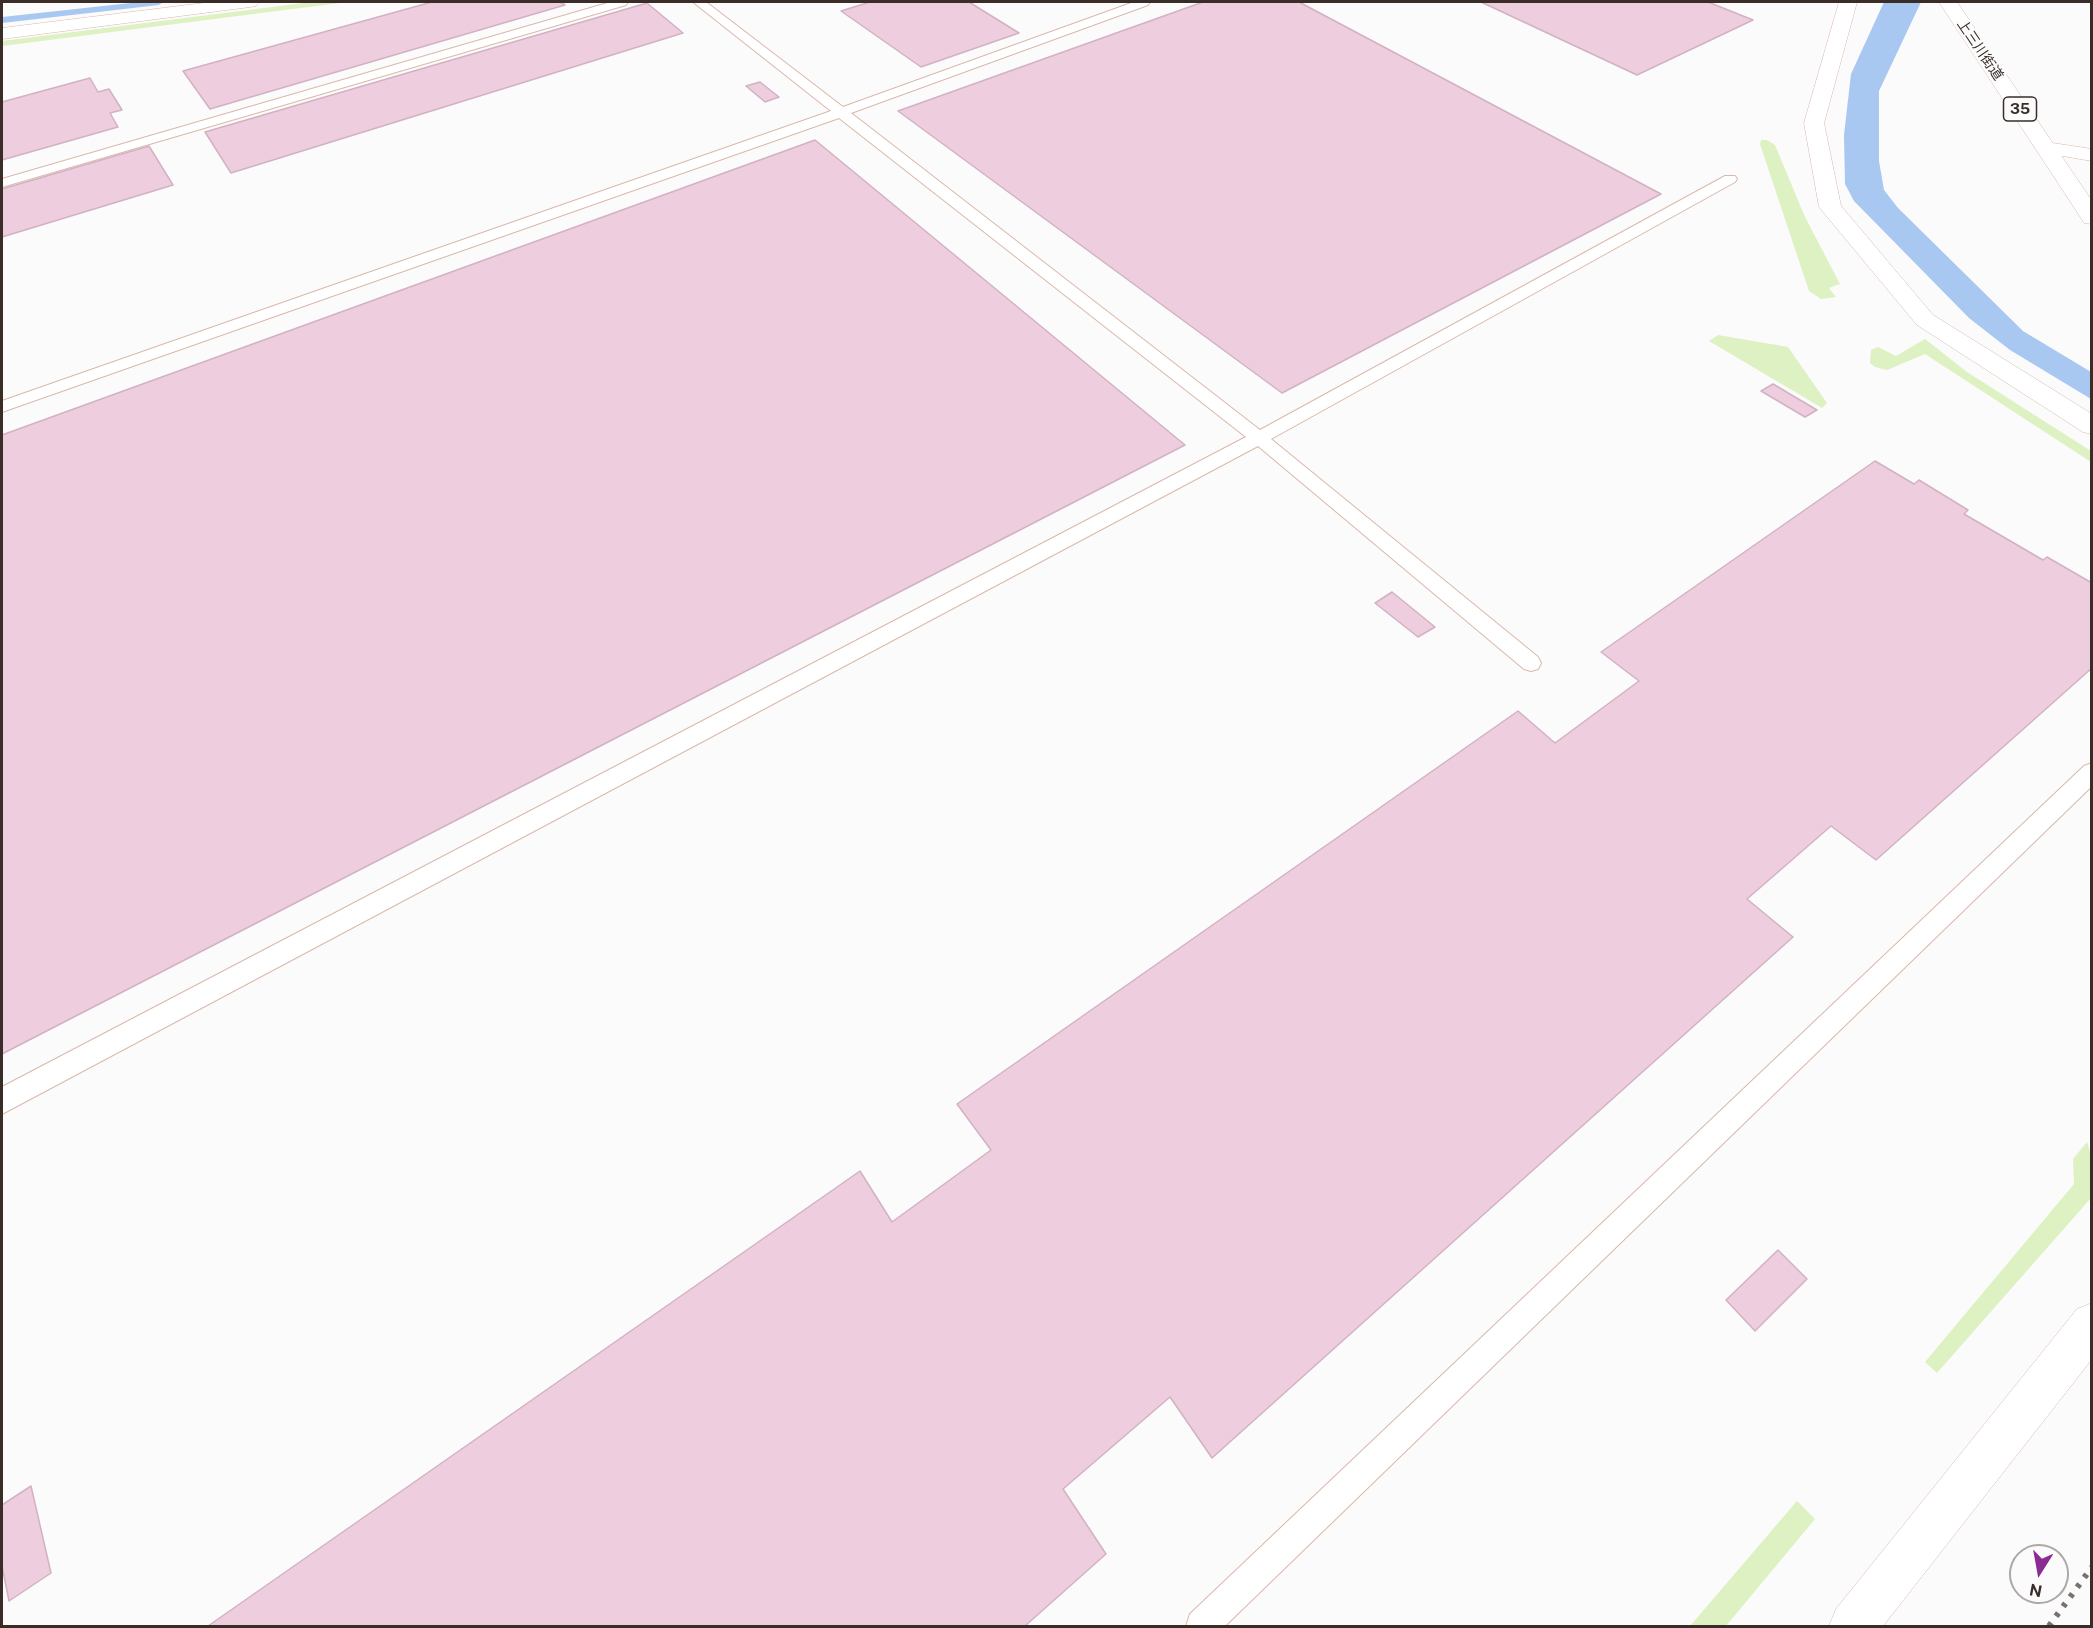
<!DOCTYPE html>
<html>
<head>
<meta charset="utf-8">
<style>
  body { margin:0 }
  #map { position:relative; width:2093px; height:1628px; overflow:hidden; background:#fbfbfb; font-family:"Public Sans",sans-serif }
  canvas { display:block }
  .frame { position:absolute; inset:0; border:3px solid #3a2d28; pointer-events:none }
  .north { position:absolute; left:2009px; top:1544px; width:60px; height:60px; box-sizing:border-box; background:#fbfbfb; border:2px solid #aea9a7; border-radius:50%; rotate:191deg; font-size:16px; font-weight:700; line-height:24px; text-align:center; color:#3a2d28 }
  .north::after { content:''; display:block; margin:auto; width:21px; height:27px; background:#8b2b94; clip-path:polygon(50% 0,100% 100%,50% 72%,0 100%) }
</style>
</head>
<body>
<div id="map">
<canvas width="2093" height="1628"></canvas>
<div class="frame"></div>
<div class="north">N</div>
</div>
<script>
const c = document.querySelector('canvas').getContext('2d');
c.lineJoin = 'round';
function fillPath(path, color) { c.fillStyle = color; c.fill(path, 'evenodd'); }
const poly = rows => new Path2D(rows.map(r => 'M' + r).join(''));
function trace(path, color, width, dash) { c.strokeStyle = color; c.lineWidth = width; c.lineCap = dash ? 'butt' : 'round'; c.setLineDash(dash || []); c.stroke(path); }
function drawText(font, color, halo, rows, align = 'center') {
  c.font = font + ' "Public Sans","Noto Sans JP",sans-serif'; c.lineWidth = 5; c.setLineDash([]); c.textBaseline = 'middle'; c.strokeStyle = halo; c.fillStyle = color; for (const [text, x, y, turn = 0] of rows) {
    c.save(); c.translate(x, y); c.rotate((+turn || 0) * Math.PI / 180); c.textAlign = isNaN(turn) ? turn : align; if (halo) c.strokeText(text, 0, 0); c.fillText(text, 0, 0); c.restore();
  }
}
fillPath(poly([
  [312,2,348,2,2,46,2,41],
  [1761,140,1767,140,1775,145,1805,217,1840,284,1829,288,1836,297,1821,299,1809,291,1760,144],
  [1718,335,1788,347,1827,403,1822,408,1709,341],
  [1925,339,1967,372,2091,451,2091,462,1925,354,1887,370,1875,367,1870,363,1871,350,1878,347,1896,356],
  [2087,1142,2091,1155,2091,1198,1937,1373,1925,1362,2074,1184,2073,1159],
  [1797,1501,1815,1519,1726,1626,1690,1626]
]), '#ddf1c2');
fillPath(poly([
  [1884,2,1921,2,1879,91,1879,161,1884,190,1898,208,2023,331,2091,372,2091,399,2010,350,1969,318,1854,201,1845,184,1844,135,1851,74]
]), '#a8c7f1');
fillPath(poly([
  [140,2,163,2,159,5,2,23,2,17,140,2]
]), '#a8c7f1');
const building = poly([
  [432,2,560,2,565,5,210,109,183,71,432,2],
  [870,2,969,2,1019,33,921,67,841,11,870,2],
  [1203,2,1299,2,1661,194,1282,393,898,111,1203,2],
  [1481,2,1708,2,1753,20,1637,75,1481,2],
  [647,3,683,33,231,173,205,132,647,3],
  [90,78,98,92,109,89,122,110,110,113,118,127,2,160,2,102,90,78],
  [760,82,779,97,765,102,746,86,760,82],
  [815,140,1185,445,2,1054,2,435,815,140],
  [149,146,173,185,2,237,2,189,149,146],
  [1773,384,1817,410,1805,417,1761,391,1773,384],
  [1875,461,1914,484,1919,480,1968,510,1964,514,2043,560,2047,557,2092,583,2092,668,1876,860,1831,826,1747,899,1793,937,1212,1458,1170,1397,1063,1489,1106,1554,1025,1626,208,1626,860,1171,892,1222,991,1150,957,1104,1518,711,1555,743,1639,681,1601,652,1875,461],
  [1392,592,1435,627,1418,637,1375,603,1392,592],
  [1778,1250,1807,1279,1755,1331,1726,1300,1778,1250],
  [31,1486,51,1573,9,1601,2,1566,2,1505,31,1486]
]);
fillPath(building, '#eecdde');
trace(building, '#d2b2c2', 1.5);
const service = poly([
  [611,2,628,2,626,5,2,187,2,179,611,2],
  [693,2,706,2,843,107,1134,2,1150,2,1148,5,851,113,1260,430,1725,176,1735,176,1737,179,1735,182,1271,439,1538,657,1541,663,1538,669,1531,671,1524,669,1258,446,2,1114,2,1087,1246,437,839,118,2,412,2,401,831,111,693,2],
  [2092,763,2092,786,1225,1626,1186,1626,1190,1614,2084,766,2092,763]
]);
const minor = poly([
  [212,2,259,2,256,6,250,7,2,39,2,28,212,2],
  [1839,2,1857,2,1824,123,1841,206,1933,315,2092,414,2092,434,2083,432,1917,325,1819,207,1804,123,1839,2],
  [2046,142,2092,149,2092,161,2039,152,2036,148,2039,144,2046,142],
  [2092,1303,2092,1359,1883,1626,1829,1626,1836,1609,2077,1309,2092,1303]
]);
const primary = poly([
  [1939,2,1957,2,2092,201,2092,224,2084,223,2081,218,1939,2]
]);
trace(service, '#d9b9aa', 2);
trace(minor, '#d9b9aa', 1);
trace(primary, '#d9b9aa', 1);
fillPath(service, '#fff');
fillPath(minor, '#fff');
fillPath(primary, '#fff');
trace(poly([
  [2049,1626,2092,1567]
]), '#79716d', 6, [4, 8]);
drawText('14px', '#3a2d28', '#fbfbfb', [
  ["上三川街道",1980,50,56]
]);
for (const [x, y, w] of [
  [2020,109,33]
]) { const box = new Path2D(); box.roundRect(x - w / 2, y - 12, w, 24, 4.5); c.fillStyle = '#fbfbfb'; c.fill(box); trace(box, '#3a2d28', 1.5); }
drawText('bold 15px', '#3a2d28', null, [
  ["35",2020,109]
]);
</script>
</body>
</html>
